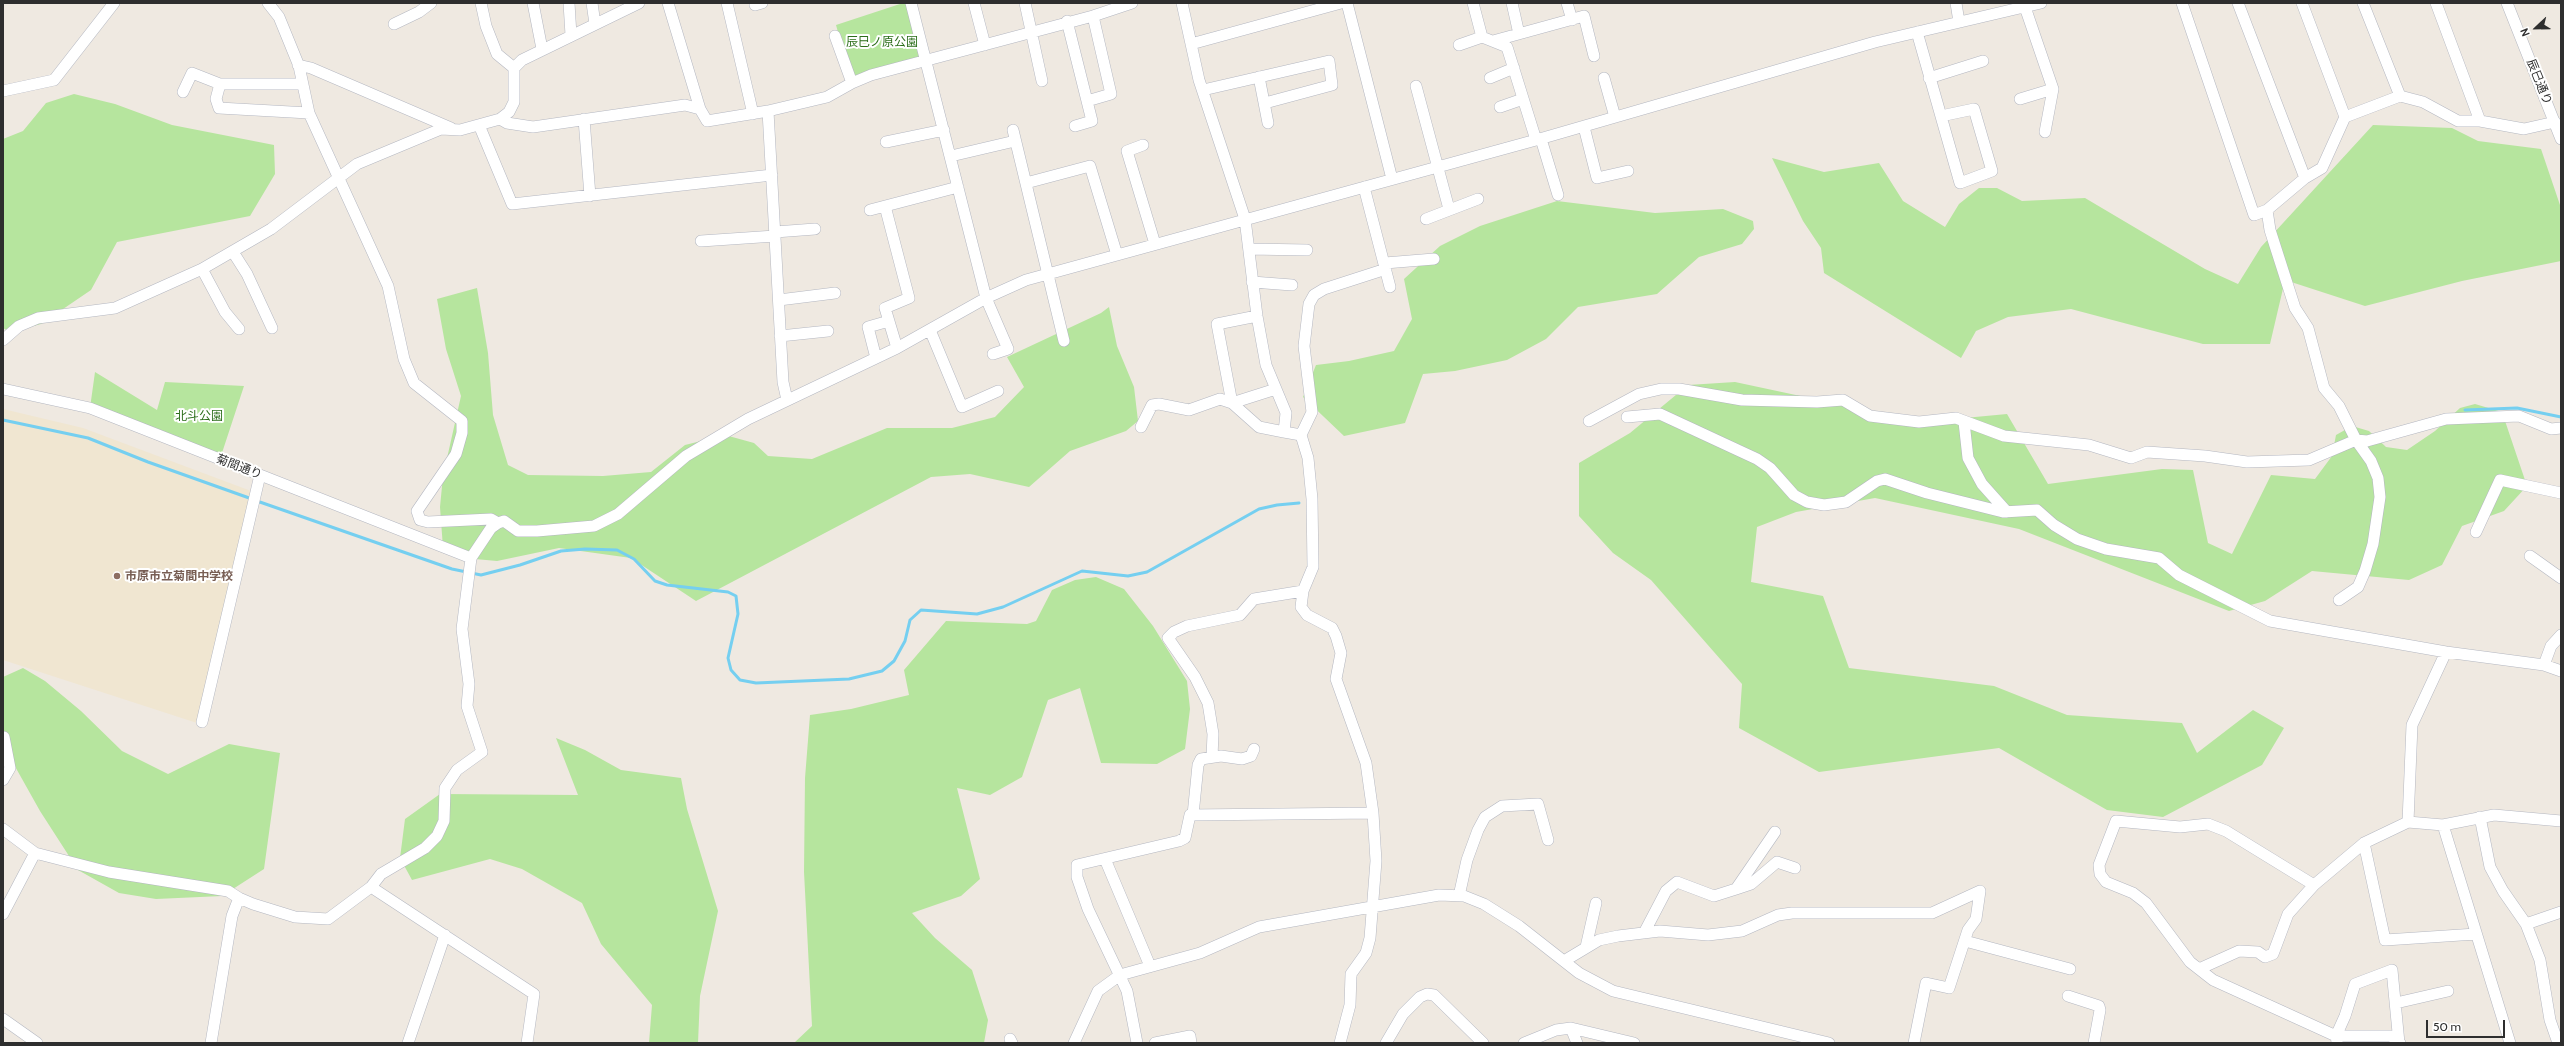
<!DOCTYPE html>
<html>
<head>
<meta charset="utf-8">
<style>
  body { margin:0 }
  #map { position:relative; width:2564px; height:1046px; overflow:hidden; background:#efe9e1; font-family:Cabin,sans-serif }
  canvas { display:block }
  .frame { position:absolute; inset:0; border:4px solid #2e2e2e; pointer-events:none }
  .north { position:absolute; left:2516px; top:8px; width:40px; height:40px; -webkit-text-stroke:3px #fff; paint-order:stroke; rotate:248deg; font-size:11px; font-weight:700; line-height:16px; text-align:center; color:#2e2e2e }
  .north::after { content:''; display:block; margin:auto; width:14px; height:18px; background:#2e2e2e; clip-path:polygon(50% 0,100% 100%,50% 72%,0 100%) }
  .scale { position:absolute; left:2426px; top:1020px; width:79px; height:18px; box-sizing:border-box; border:2px solid #2e2e2e; border-top:0; padding-left:5px; font-size:12px; line-height:14px; white-space:nowrap; color:#2e2e2e; -webkit-text-stroke:3px #fff; paint-order:stroke }
</style>
</head>
<body>
<div id="map">
<canvas width="2564" height="1046"></canvas>
<div class="frame"></div>
<div class="north">N</div>
<div class="scale">50 m</div>
</div>
<script>
const c = document.querySelector('canvas').getContext('2d');
c.lineJoin = 'round';
function fillPath(path, color) { c.fillStyle = color; c.fill(path, 'evenodd'); }
const poly = rows => new Path2D(rows.map(r => 'M' + r).join(''));
function trace(path, color, width, dash) { c.strokeStyle = color; c.lineWidth = width; c.lineCap = dash ? 'butt' : 'round'; c.setLineDash(dash || []); c.stroke(path); }
function drawText(font, color, halo, rows, align = 'center') {
  c.font = font + ' Cabin,"Noto Sans JP",sans-serif'; c.lineWidth = 4; c.setLineDash([]); c.textBaseline = 'middle'; c.strokeStyle = halo; c.fillStyle = color; for (const [text, x, y, turn = 0] of rows) {
    c.save(); c.translate(x, y); c.rotate((+turn || 0) * Math.PI / 180); c.textAlign = isNaN(turn) ? turn : align; if (halo) c.strokeText(text, 0, 0); c.fillText(text, 0, 0); c.restore();
  }
}
fillPath(poly([
  [3,409,83,428,251,491,197,723,3,660]
]), '#f0e6d1');
fillPath(poly([
  [903,3,911,3,927,61,852,83,836,25],
  [74,94,115,104,172,125,274,145,275,174,250,216,117,242,91,290,41,324,10,332,3,328,3,139,23,131,46,103],
  [2373,125,2452,128,2478,141,2541,149,2561,208,2561,261,2462,281,2365,306,2285,280,2270,344,2203,344,2071,309,2008,317,1976,331,1961,358,1824,273,1821,248,1803,221,1772,158,1824,172,1879,163,1903,201,1945,227,1959,204,1979,188,1997,188,2022,201,2085,198,2205,269,2238,284,2261,247],
  [1557,201,1655,213,1723,209,1753,221,1754,229,1742,244,1699,257,1657,294,1578,307,1546,339,1507,360,1455,371,1423,374,1405,423,1344,436,1303,397,1316,365,1349,361,1394,351,1412,319,1404,279,1440,246,1480,226],
  [477,288,488,353,493,415,508,465,528,475,603,476,651,472,685,445,725,435,754,443,768,456,812,459,887,428,952,428,995,417,1024,387,1007,357,1101,313,1109,307,1117,346,1134,387,1138,421,1126,431,1070,451,1029,487,970,474,931,477,696,601,631,558,559,548,497,561,464,558,443,548,440,507,443,476,461,396,446,349,437,299],
  [95,372,157,410,165,382,244,386,220,459,90,408],
  [1735,382,1922,422,2007,414,2048,484,2162,469,2193,470,2208,543,2232,554,2271,475,2315,479,2332,456,2336,435,2352,426,2369,431,2386,447,2407,450,2435,431,2460,408,2475,404,2502,412,2527,486,2504,511,2462,526,2442,565,2409,580,2312,571,2265,601,2229,611,2019,529,1875,498,1796,512,1757,527,1751,582,1823,596,1849,668,1994,686,2067,715,2182,723,2197,753,2253,710,2284,728,2262,765,2163,817,2107,810,1999,748,1819,772,1739,728,1742,684,1651,580,1613,553,1579,516,1579,463,1630,433,1688,385],
  [1096,577,1124,589,1153,626,1187,681,1190,709,1185,749,1157,764,1101,763,1080,688,1048,700,1022,777,990,795,957,788,980,879,961,896,912,913,935,938,972,970,988,1020,984,1043,794,1043,812,1026,804,872,805,778,810,715,851,709,909,695,904,670,946,621,1027,624,1036,621,1052,590,1075,580],
  [23,668,45,681,81,711,122,751,168,774,229,744,280,753,264,869,222,896,156,899,119,893,78,870,40,811,3,745,3,677],
  [556,738,585,750,621,770,681,778,687,809,718,911,700,996,698,1043,649,1043,652,1005,601,944,582,903,522,869,490,859,412,880,400,858,405,819,440,794,578,795]
]), '#b6e59e');
trace(poly([
  [2465,410,2517,408,2561,417],
  [3,420,88,438,148,462,252,499],
  [257,501,452,569,481,575,520,565,561,551,585,549,617,550,634,559,655,581,667,585,728,592,736,596,738,614,728,658,731,670,740,680,756,683,849,679,882,671,894,661,905,641,910,620,921,610,977,614,1003,607,1082,571,1128,576,1147,572,1259,509,1277,505,1299,503]
]), '#75cff0', 3);
const minor = poly([
  [268,3,279,17,299,66,309,113,388,286,404,359,414,383,462,421,462,433,456,454,417,511,420,520,428,522,491,519,498,523],
  [481,3,486,26,497,54,514,68],
  [533,3,542,49],
  [569,3,571,35],
  [592,3,595,24],
  [668,3,700,109,707,121,768,111,827,97,852,83,871,75,1093,16,1132,3],
  [727,3,753,114],
  [911,3,986,298,1008,349,993,354],
  [974,3,985,45],
  [1025,3,1042,81],
  [1182,3,1199,80,1245,219,1257,316,1266,365,1286,413,1284,432,1301,435,1308,458,1312,499,1313,567,1303,591,1301,607,1307,615,1332,628,1336,636,1341,653,1336,679,1366,763,1373,813,1376,861,1370,938,1366,953,1351,974,1350,1005,1340,1043],
  [1347,3,1392,179],
  [1473,3,1482,37,1507,47,1536,140],
  [1512,3,1519,34],
  [1567,3,1572,20],
  [1956,3,1959,22],
  [2182,3,2254,215,2267,210,2305,178,2322,168,2345,117,2400,96,2423,102,2458,121,2480,121,2436,3],
  [2238,3,2305,178],
  [2302,3,2345,117],
  [2363,3,2400,96],
  [2507,3,2561,139],
  [755,5,762,3],
  [2025,7,2053,89,2045,132],
  [1067,21,1092,121,1075,126],
  [394,24,419,12,431,3],
  [1917,32,1960,183,1992,171,1974,109,1941,116],
  [835,36,852,83],
  [1493,41,1584,16,1594,56],
  [1191,44,1341,3],
  [1459,45,1482,37],
  [298,65,311,68,451,128],
  [1259,77,1268,123],
  [1490,78,1514,68],
  [1604,78,1615,117],
  [1929,78,1983,61],
  [220,84,216,99,219,108,309,113],
  [1416,86,1449,209],
  [1203,90,1329,61,1332,85,1265,103],
  [3,91,54,80,114,3],
  [183,92,192,73,220,84,301,84],
  [2020,99,2053,89],
  [1087,101,1111,94,1093,16],
  [1500,107,1523,99],
  [768,111,783,382,787,400],
  [500,119,507,123,533,127,685,105,700,109],
  [584,119,590,196],
  [2480,121,2524,129,2555,122],
  [479,125,512,204,772,175],
  [1584,127,1597,178,1628,171],
  [1013,130,1064,341],
  [1541,139,1558,195],
  [886,142,944,130],
  [1143,145,1127,151,1155,244],
  [951,156,1015,141],
  [1026,183,1090,166,1117,255],
  [1364,187,1390,287],
  [885,206,909,298,885,308,897,348],
  [870,210,958,187],
  [2267,210,2270,230,2295,308,2308,328,2324,388,2339,406,2356,440,2371,461,2378,478,2380,497,2373,544,2365,571,2358,587,2339,600],
  [1426,219,1478,199],
  [775,232,815,229],
  [701,241,775,236],
  [1249,249,1307,250],
  [233,252,247,274,272,328],
  [1385,263,1434,259],
  [202,269,225,312,239,329],
  [1252,282,1292,285],
  [779,300,835,293],
  [1257,316,1217,324,1232,403,1276,389],
  [930,330,962,407,998,391],
  [780,336,828,331],
  [3,340,19,326,38,318,115,308,202,269,271,229,357,164,441,129,460,130,500,119,509,112,514,102,514,68,522,60,639,3],
  [876,358,868,327,889,321],
  [3,389,90,408,471,558],
  [1627,417,1660,414,1757,459,1770,468,1794,495,1807,502,1824,505,1846,502,1877,481,1885,479,1927,493,2003,512,2037,510,2054,525,2077,539,2106,549,2159,558,2179,575,2270,621,2446,652,2544,665,2561,671],
  [1589,421,1639,394,1661,389,1679,389,1742,400,1817,402,1843,400,1870,416,1919,422,1956,418,2004,436,2089,445,2131,458,2147,452,2205,456,2247,462,2309,460,2356,440,2367,441,2446,419,2519,416,2551,429,2561,428],
  [1964,422,1968,458,1982,484,2007,512],
  [1141,427,1152,405,1159,404,1189,410,1220,399,1232,403,1259,427,1284,432],
  [1301,435,1312,412,1304,346,1309,304,1314,295,1324,289,1386,269],
  [2476,532,2500,480,2561,493],
  [2530,556,2561,578],
  [2544,665,2551,646,2561,635],
  [202,722,260,475],
  [1212,757,1213,734,1208,703,1195,677,1168,638,1174,632,1187,626,1240,615,1254,599,1303,591],
  [3,780,10,768,4,737],
  [1193,815,1198,765,1201,759,1221,756,1242,759,1251,756,1254,749],
  [2480,817,2490,867,2503,891,2526,924,2540,960,2550,1020,2557,1040,2561,1043],
  [2408,822,2412,725,2446,652],
  [2443,825,2510,1043],
  [3,829,35,853,109,872,228,891,239,898,232,916,211,1043],
  [2364,843,2385,940,2476,934],
  [1105,859,1150,966],
  [2314,885,2226,831,2208,824,2180,827,2116,821,2099,865,2100,874,2106,882,2133,893,2146,903,2190,962,2213,980,2336,1036,2391,1036,2400,1043],
  [371,887,534,994,527,1043],
  [1736,889,1751,884,1777,862,1795,868],
  [1459,896,1467,860,1478,830,1485,817,1502,806,1538,804,1548,840],
  [239,898,253,904,295,917,328,919,371,887,381,874,425,848,437,836,444,821,445,788,457,770,482,752,467,706,469,684,462,629,471,558,491,528,498,523,504,521,518,531,537,531,594,526,618,514,686,456,748,419,897,348,986,298,1026,280,1536,140,1875,42,2041,3],
  [3,914,35,853],
  [2526,924,2561,912],
  [1644,933,1666,891,1677,882,1714,896,1736,889,1775,832],
  [1965,941,2070,969],
  [1586,947,1596,903],
  [1564,961,1599,940,1618,936,1660,931,1708,935,1742,931,1778,915,1792,913,1932,913,1980,891,1976,919,1968,930,1949,988,1926,983,1914,1043],
  [2199,969,2239,951,2258,952,2265,957,2273,954,2288,914,2314,885,2364,843,2408,822,2443,825,2494,815,2561,821],
  [2068,996,2099,1006,2100,1010,2094,1043],
  [2396,1003,2448,991],
  [3,1019,37,1043],
  [1571,1028,1577,1043],
  [1010,1039,1012,1043],
  [2337,1042,2336,1036,2345,1016,2355,984,2392,970,2399,1043],
  [408,1043,445,935],
  [1074,1043,1098,991,1120,975,1200,953,1259,927,1439,895,1464,896,1484,904,1519,926,1579,973,1613,991,1829,1043],
  [1137,1043,1127,991,1088,909,1077,877,1077,865,1179,841,1185,838,1190,815,1373,813],
  [1155,1043,1190,1036,1191,1043],
  [1386,1043,1403,1014,1420,997,1427,994,1434,995,1483,1043],
  [1524,1043,1556,1030,1571,1028,1634,1043]
]);
trace(minor, '#b4b7c1', 12);
trace(minor, '#fff', 11);
for (const [x, y, r, color] of [
  [117,576,4,"#8d6e63"]
]) { const dot = new Path2D(); dot.arc(x, y, r, 0, 2 * Math.PI); c.fillStyle = color; c.fill(dot); trace(dot, '#fff', 1.5); }
drawText('12px', '#2c6e1b', '#fff', [
  ["辰巳ノ原公園",882,42],
  ["北斗公園",199,416]
]);
drawText('12px', '#2e2e2e', '#fff', [
  ["辰巳通り",2539,82,68],
  ["菊間通り",239,467,21]
]);
drawText('bold 12px', '#785e54', '#fff', [
  ["市原市立菊間中学校",125,576]
], 'left');
</script>
</body>
</html>
